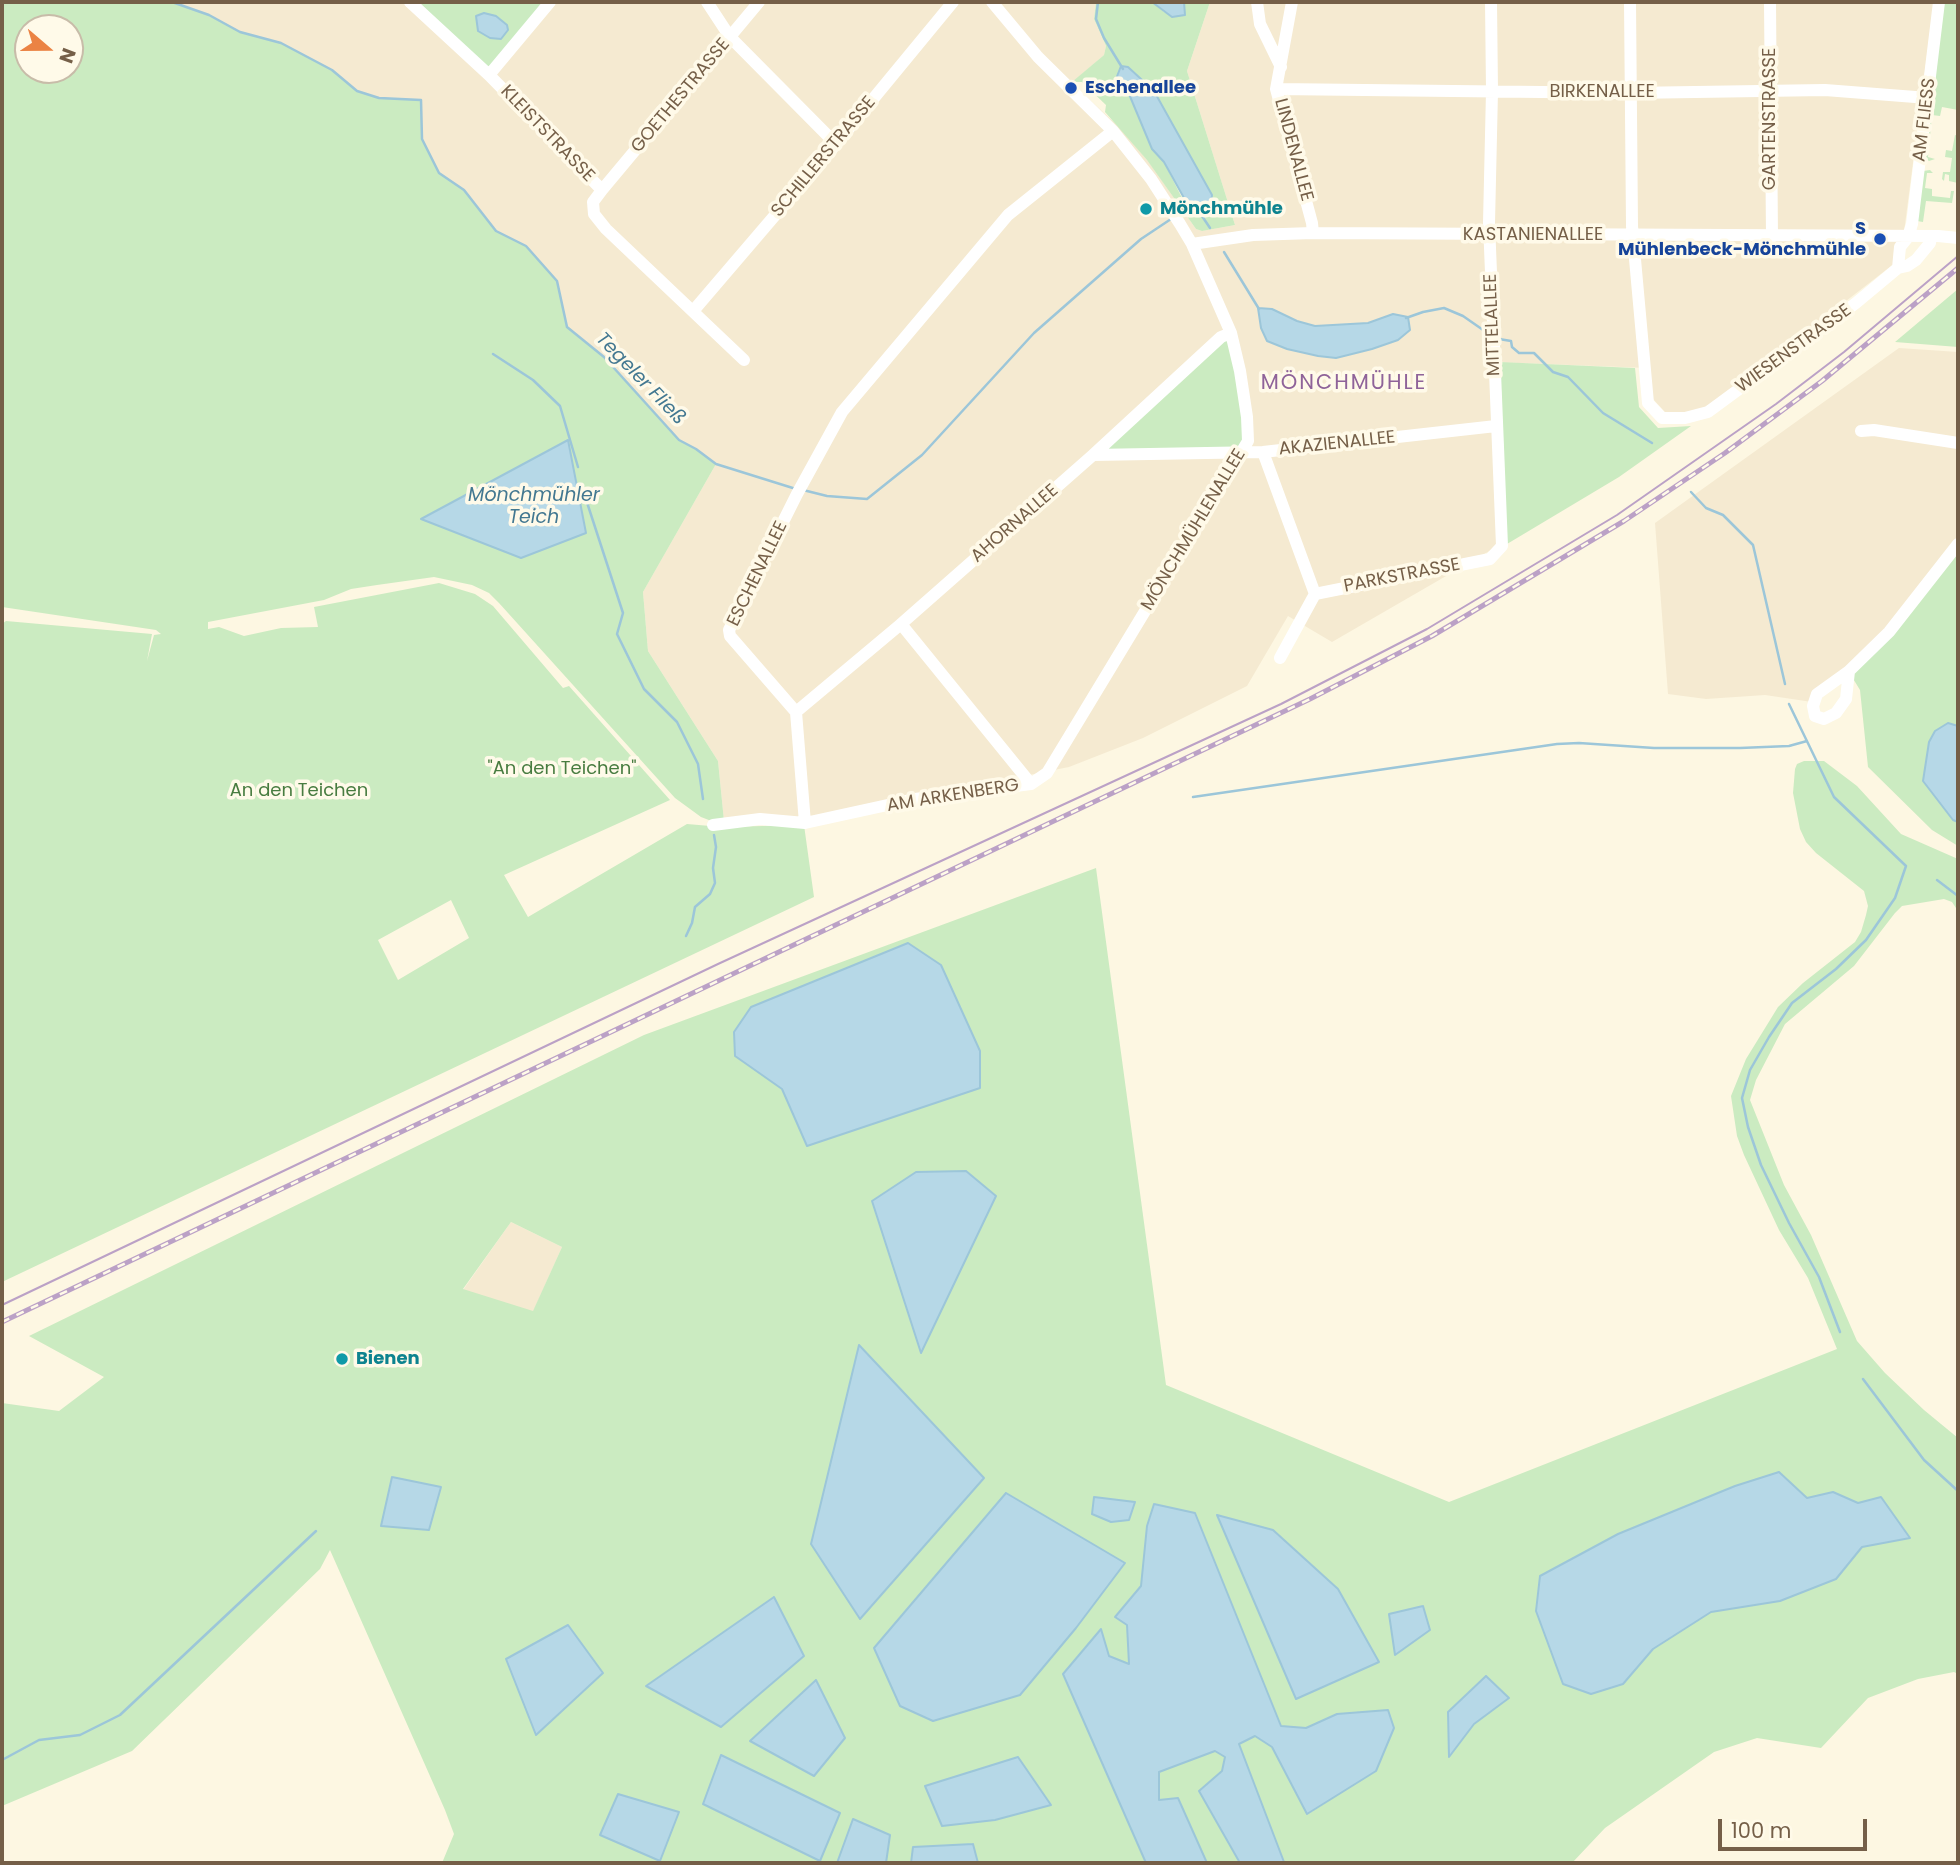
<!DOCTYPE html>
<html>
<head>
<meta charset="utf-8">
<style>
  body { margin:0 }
  #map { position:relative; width:1960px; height:1865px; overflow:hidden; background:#fdf7e2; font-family:Poppins,sans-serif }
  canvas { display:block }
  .frame { position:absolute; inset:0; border:4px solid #755f48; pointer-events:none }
  .north { position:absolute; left:14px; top:14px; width:70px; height:70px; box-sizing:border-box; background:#fffae9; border:2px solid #c8bca9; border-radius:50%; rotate:110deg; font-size:19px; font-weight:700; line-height:28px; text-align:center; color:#755f48 }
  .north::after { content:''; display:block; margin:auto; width:24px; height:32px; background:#eb8344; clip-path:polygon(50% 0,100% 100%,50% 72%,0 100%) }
  .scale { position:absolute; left:1718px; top:1819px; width:149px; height:32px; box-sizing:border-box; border:4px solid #755f48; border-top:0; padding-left:9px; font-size:21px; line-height:24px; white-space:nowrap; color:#755f48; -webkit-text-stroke:5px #fffae9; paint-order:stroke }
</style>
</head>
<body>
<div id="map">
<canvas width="1960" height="1865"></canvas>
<div class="frame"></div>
<div class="north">N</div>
<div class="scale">100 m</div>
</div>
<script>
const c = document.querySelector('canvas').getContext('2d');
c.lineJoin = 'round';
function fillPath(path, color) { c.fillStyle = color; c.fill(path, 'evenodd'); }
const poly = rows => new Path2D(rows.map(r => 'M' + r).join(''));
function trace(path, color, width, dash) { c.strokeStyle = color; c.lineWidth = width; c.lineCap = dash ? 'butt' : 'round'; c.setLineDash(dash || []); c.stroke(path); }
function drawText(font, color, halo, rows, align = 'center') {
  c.font = font + ' Poppins,sans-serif'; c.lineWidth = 7; c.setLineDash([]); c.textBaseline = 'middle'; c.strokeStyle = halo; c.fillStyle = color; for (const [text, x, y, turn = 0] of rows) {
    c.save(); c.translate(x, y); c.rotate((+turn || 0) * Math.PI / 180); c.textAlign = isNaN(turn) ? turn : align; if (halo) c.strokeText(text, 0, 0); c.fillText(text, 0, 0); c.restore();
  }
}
fillPath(poly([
  [172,2,1096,2,1094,19,1106,46,1104,55,1072,83,1120,128,1148,161,1196,229,1202,231,1235,225,1187,71,1210,2,1934,2,1904,232,1895,263,1721,398,1692,414,1665,412,1652,398,1648,368,1492,362,1498,546,1332,642,1288,616,1247,686,1143,738,1069,767,803,820,724,821,718,761,648,651,643,592,716,464,696,449,679,440,604,357,567,327,557,281,526,246,496,231,464,190,439,173,422,139,421,100,379,98,357,91,332,70,281,43,240,32,209,15],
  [1899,348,1958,352,1958,542,1887,631,1812,702,1765,695,1706,699,1668,694,1655,523],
  [511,1222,562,1247,533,1312,463,1290]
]), '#f5ead1');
fillPath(poly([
  [2,2,172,2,209,15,240,32,281,43,332,70,357,91,379,98,421,100,422,139,439,173,464,190,496,231,526,246,557,281,567,327,604,357,679,440,696,449,716,464,643,592,648,651,718,761,724,821,714,822,701,817,675,798,499,603,489,593,472,585,434,577,377,585,351,589,324,600,208,622,208,629,219,627,244,636,281,628,318,627,314,607,439,583,475,594,493,606,563,688,569,686,670,800,504,875,528,917,687,824,722,827,804,825,814,897,2,1282,2,624,6,621,152,634,147,661,154,635,161,634,156,630,2,607],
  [28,28,70,28,70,70,28,70],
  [568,440,585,532,521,558],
  [451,900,469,938,398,980,378,940],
  [419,2,548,2,490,67,484,69],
  [1096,2,1152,2,1164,12,1185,15,1184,2,1210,2,1187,71,1235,225,1202,231,1196,229,1147,160,1105,112,1106,105,1082,82,1072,82,1104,55,1106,46,1094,19],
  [1116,79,1212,195,1203,216,1189,207,1181,196,1164,162,1152,149,1129,94],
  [1944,2,1958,2,1958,110,1942,107,1940,116,1932,115,1928,157,1935,159,1929,161,1924,157],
  [1955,135,1958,136,1958,183,1949,181,1949,175,1945,174,1944,181,1942,179,1943,172,1950,172,1952,158,1945,157,1946,150,1952,151],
  [1930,170,1933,173,1927,173,1925,188,1932,189,1932,196,1950,198,1951,191,1954,191,1952,203,1926,201,1923,222,1917,221,1923,171],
  [1958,289,1958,347,1895,342],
  [1230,334,1247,441,1238,452,1094,454],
  [1500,362,1635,368,1639,407,1658,428,1691,426,1619,477,1507,544],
  [1958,547,1958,726,1948,723,1953,820,1958,822,1958,846,1932,830,1868,767,1860,690,1849,672],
  [1804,761,1824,761,1857,786,1901,834,1958,859,1958,911,1952,902,1944,899,1902,906,1895,913,1854,966,1785,1024,1756,1080,1750,1100,1784,1185,1811,1235,1857,1341,1885,1373,1924,1410,1958,1438,1958,1674,1954,1672,1918,1679,1868,1698,1821,1748,1757,1738,1714,1752,1605,1828,1572,1863,1282,1863,1284,1862,1238,1744,1255,1736,1272,1747,1308,1814,1375,1771,1394,1727,1387,1710,1337,1714,1306,1728,1281,1726,1195,1513,1147,1526,1141,1587,1115,1616,1127,1625,1129,1665,1109,1656,1101,1630,1063,1675,1146,1863,978,1863,973,1844,913,1847,911,1863,886,1863,890,1835,853,1819,837,1863,442,1863,454,1834,445,1810,330,1550,320,1569,132,1751,2,1806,2,1403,59,1411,104,1377,29,1336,644,1035,1096,868,1166,1385,1449,1502,1837,1349,1808,1278,1779,1230,1744,1155,1737,1136,1731,1096,1746,1059,1778,1007,1803,983,1855,942,1861,932,1866,915,1868,906,1864,891,1816,853,1806,842,1800,829,1793,793,1795,769,1797,764],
  [980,1088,807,1146,782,1089],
  [511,1222,562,1247,533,1311,463,1289],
  [859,1345,861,1619,811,1544],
  [1735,1486,1806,1498,1833,1492,1858,1503,1909,1537,1862,1547,1836,1579,1780,1601,1711,1612,1653,1649,1623,1684,1591,1694,1540,1576,1618,1534],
  [1486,1676,1508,1698,1473,1724,1450,1755],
  [926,1786,1051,1805,995,1820,943,1826],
  [1215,1751,1226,1757,1222,1771,1200,1791,1240,1863,1207,1863,1178,1798,1159,1800,1159,1772]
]), '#cbebc1');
const water = poly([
  [1152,2,1184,2,1185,15,1172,17,1152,2],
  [484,13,496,16,507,25,508,30,501,39,490,38,478,31,476,16,484,13],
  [1121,66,1128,67,1154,91,1212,195,1210,211,1203,216,1189,207,1164,162,1152,149,1129,94,1116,79,1121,66],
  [1258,308,1272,309,1297,321,1315,326,1368,323,1393,314,1408,317,1410,330,1398,340,1372,349,1336,358,1318,356,1287,349,1267,341,1261,328,1258,308],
  [568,440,586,533,521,558,421,519,568,440],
  [1948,723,1958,726,1958,822,1953,820,1923,781,1929,742,1935,731,1948,723],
  [908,943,941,965,980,1051,980,1088,807,1146,782,1089,735,1056,734,1032,751,1007,908,943],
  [966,1171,996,1196,921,1353,872,1201,916,1172,966,1171],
  [859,1345,984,1478,860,1619,811,1544,859,1345],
  [1779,1472,1807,1498,1833,1492,1858,1503,1881,1497,1910,1538,1862,1547,1836,1579,1780,1601,1711,1612,1653,1649,1623,1684,1591,1694,1563,1684,1536,1611,1540,1576,1618,1534,1735,1486,1779,1472],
  [392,1477,441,1487,429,1530,381,1526,392,1477],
  [1006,1493,1125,1563,1076,1628,1020,1695,933,1721,900,1706,874,1648,1006,1493],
  [1094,1497,1135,1502,1129,1520,1111,1522,1092,1514,1094,1497],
  [1154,1504,1195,1513,1281,1726,1306,1728,1337,1714,1388,1710,1394,1728,1376,1771,1307,1814,1272,1747,1255,1736,1239,1744,1284,1862,1282,1863,1240,1863,1199,1791,1222,1771,1225,1757,1215,1751,1159,1772,1159,1800,1178,1798,1207,1863,1146,1863,1063,1674,1101,1629,1109,1656,1129,1664,1127,1625,1115,1617,1141,1586,1147,1526,1154,1504],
  [1217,1515,1273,1530,1338,1589,1379,1662,1296,1699,1217,1515],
  [774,1597,804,1656,721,1727,646,1686,774,1597],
  [1423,1606,1430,1630,1395,1655,1389,1614,1423,1606],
  [568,1625,603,1673,536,1735,506,1659,568,1625],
  [1486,1676,1509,1698,1474,1724,1449,1757,1448,1712,1486,1676],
  [816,1680,845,1738,814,1776,750,1741,816,1680],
  [721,1755,840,1813,820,1861,703,1804,721,1755],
  [1018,1757,1051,1805,995,1820,942,1826,925,1786,1018,1757],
  [618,1794,679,1812,660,1861,600,1835,618,1794],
  [853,1819,890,1835,886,1863,837,1863,853,1819],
  [973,1844,978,1863,911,1863,913,1847,973,1844]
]);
fillPath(water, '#b6d8e7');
trace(water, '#9cc6d9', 2);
trace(poly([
  [172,2,209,15,240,32,281,43,332,70,357,91,379,98,421,100,422,139,439,173,464,190,496,231,526,246,557,281,567,327,604,357,679,440,696,449,716,464,796,489],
  [1098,2,1096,19,1104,38,1123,69],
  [1180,213,1191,205],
  [1202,216,1210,228],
  [1224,252,1259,309],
  [1406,318,1423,312,1444,308,1463,316,1486,332],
  [1499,339,1511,341,1512,347,1519,353,1534,353,1553,372,1568,377,1603,413,1652,443],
  [493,354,533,380,560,406,578,467],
  [581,484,623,613,617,634,644,689,677,722,698,764,703,799],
  [803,490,827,496,867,499,922,455,1034,333,1141,239,1171,219],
  [1691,492,1706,508,1723,515,1753,545,1785,684],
  [1789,704,1834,797,1906,866,1895,898,1866,940,1836,969,1792,1003,1769,1037,1750,1070,1742,1098,1748,1127,1761,1165,1789,1223,1819,1277,1840,1332],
  [1193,797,1557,744,1579,743,1654,748,1740,748,1789,746,1807,741],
  [1937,880,1958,896],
  [686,936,692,923,695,907,710,894,715,883,713,868,716,847,714,835],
  [1863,1379,1924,1460,1958,1491],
  [2,1760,39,1740,80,1735,120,1715,316,1531]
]), '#9cc6d9', 2.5);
trace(poly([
  [410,2,489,75,602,190,593,202,594,214,606,229,744,360],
  [707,2,730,37,836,144],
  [1257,2,1260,24,1281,67],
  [1292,2,1276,89,1312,223,1313,233],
  [1630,2,1632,226,1648,403,1662,418,1685,418,1708,412,1856,303,1898,268,1907,266,1916,260,1930,243,1931,236],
  [1770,2,1772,237],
  [489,75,550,2],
  [1276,89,1630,93,1825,90,1928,98],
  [602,190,759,2],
  [1192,244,1253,235,1313,233,1938,236,1958,238],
  [1898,268,1900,247,1908,237,1912,224,1939,2],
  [694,310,836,144,953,2],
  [1861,431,1874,430,1958,443],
  [1263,452,1315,594,1280,658],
  [1093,455,1263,452,1496,426],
  [1315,594,1490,559,1502,546,1489,223,1492,91,1491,2],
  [901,624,1031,784],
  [1849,671,1817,694,1813,706,1815,716,1824,719,1836,713,1846,699,1849,671,1889,632,1958,544],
  [796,712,901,624,1093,455,1221,337,1231,333],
  [805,823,796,712,730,636,729,630,797,494,842,412,1008,215,1113,131],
  [713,825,760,819,805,823,915,799,1031,784,1047,773,1248,441,1247,417,1240,371,1231,333,1192,244,1180,224,1151,179,1113,131,1038,57,992,2]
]), '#fff', 12);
trace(poly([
  [2,1305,718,964,1281,704,1427,629,1617,515,1776,404,1844,352,1958,256]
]), '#bba1c6', 2);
const rail = poly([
  [2,1322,1310,699,1432,636,1624,521,1725,453,1822,381,1958,268]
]);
trace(rail, '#bba1c6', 5);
trace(rail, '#fffae9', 2.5, [8]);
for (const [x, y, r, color] of [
  [1071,88,7,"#1a4fb4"],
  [1146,209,7,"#0f9aa8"],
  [1880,239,7,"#1a4fb4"],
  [342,1359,7,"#0f9aa8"]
]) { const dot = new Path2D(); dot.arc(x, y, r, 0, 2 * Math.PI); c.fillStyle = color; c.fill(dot); trace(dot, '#fffae9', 2.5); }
drawText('bold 18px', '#164399', '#fffae9', [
  ["Eschenallee",1085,88],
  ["S",1866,229,"right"],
  ["Mühlenbeck-Mönchmühle",1866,250,"right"]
], 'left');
drawText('18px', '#755f48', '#fffae9', [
  ["BIRKENALLEE",1602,92],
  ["GOETHESTRASSE",681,96,-50],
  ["GARTENSTRASSE",1770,119,-90],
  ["AM FLIESS",1925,120,-83],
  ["KLEISTSTRASSE",547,134,46],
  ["LINDENALLEE",1293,150,75],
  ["SCHILLERSTRASSE",824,157,-50],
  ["KASTANIENALLEE",1533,235],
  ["MITTELALLEE",1493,325,-92],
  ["WIESENSTRASSE",1794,349,-36],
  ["AKAZIENALLEE",1337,444,-6],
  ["AHORNALLEE",1015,524,-41],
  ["MÖNCHMÜHLENALLEE",1194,530,-59],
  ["ESCHENALLEE",758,574,-64],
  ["PARKSTRASSE",1402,576,-11],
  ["AM ARKENBERG",953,796,-9]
]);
drawText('bold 18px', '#0d838f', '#fffae9', [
  ["Mönchmühle",1160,209],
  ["Bienen",356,1359]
], 'left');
drawText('18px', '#487c40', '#fffae9', [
  ["\"An den Teichen\"",562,769],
  ["An den Teichen",299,791]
]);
drawText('italic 19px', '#437891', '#fffae9', [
  ["Tegeler Fließ",640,379,46],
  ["Mönchmühler",534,496],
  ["Teich",534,518]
]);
c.letterSpacing = '2px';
drawText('21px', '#8f6399', '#fffae9', [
  ["MÖNCHMÜHLE",1344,384]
]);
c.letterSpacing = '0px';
</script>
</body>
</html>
